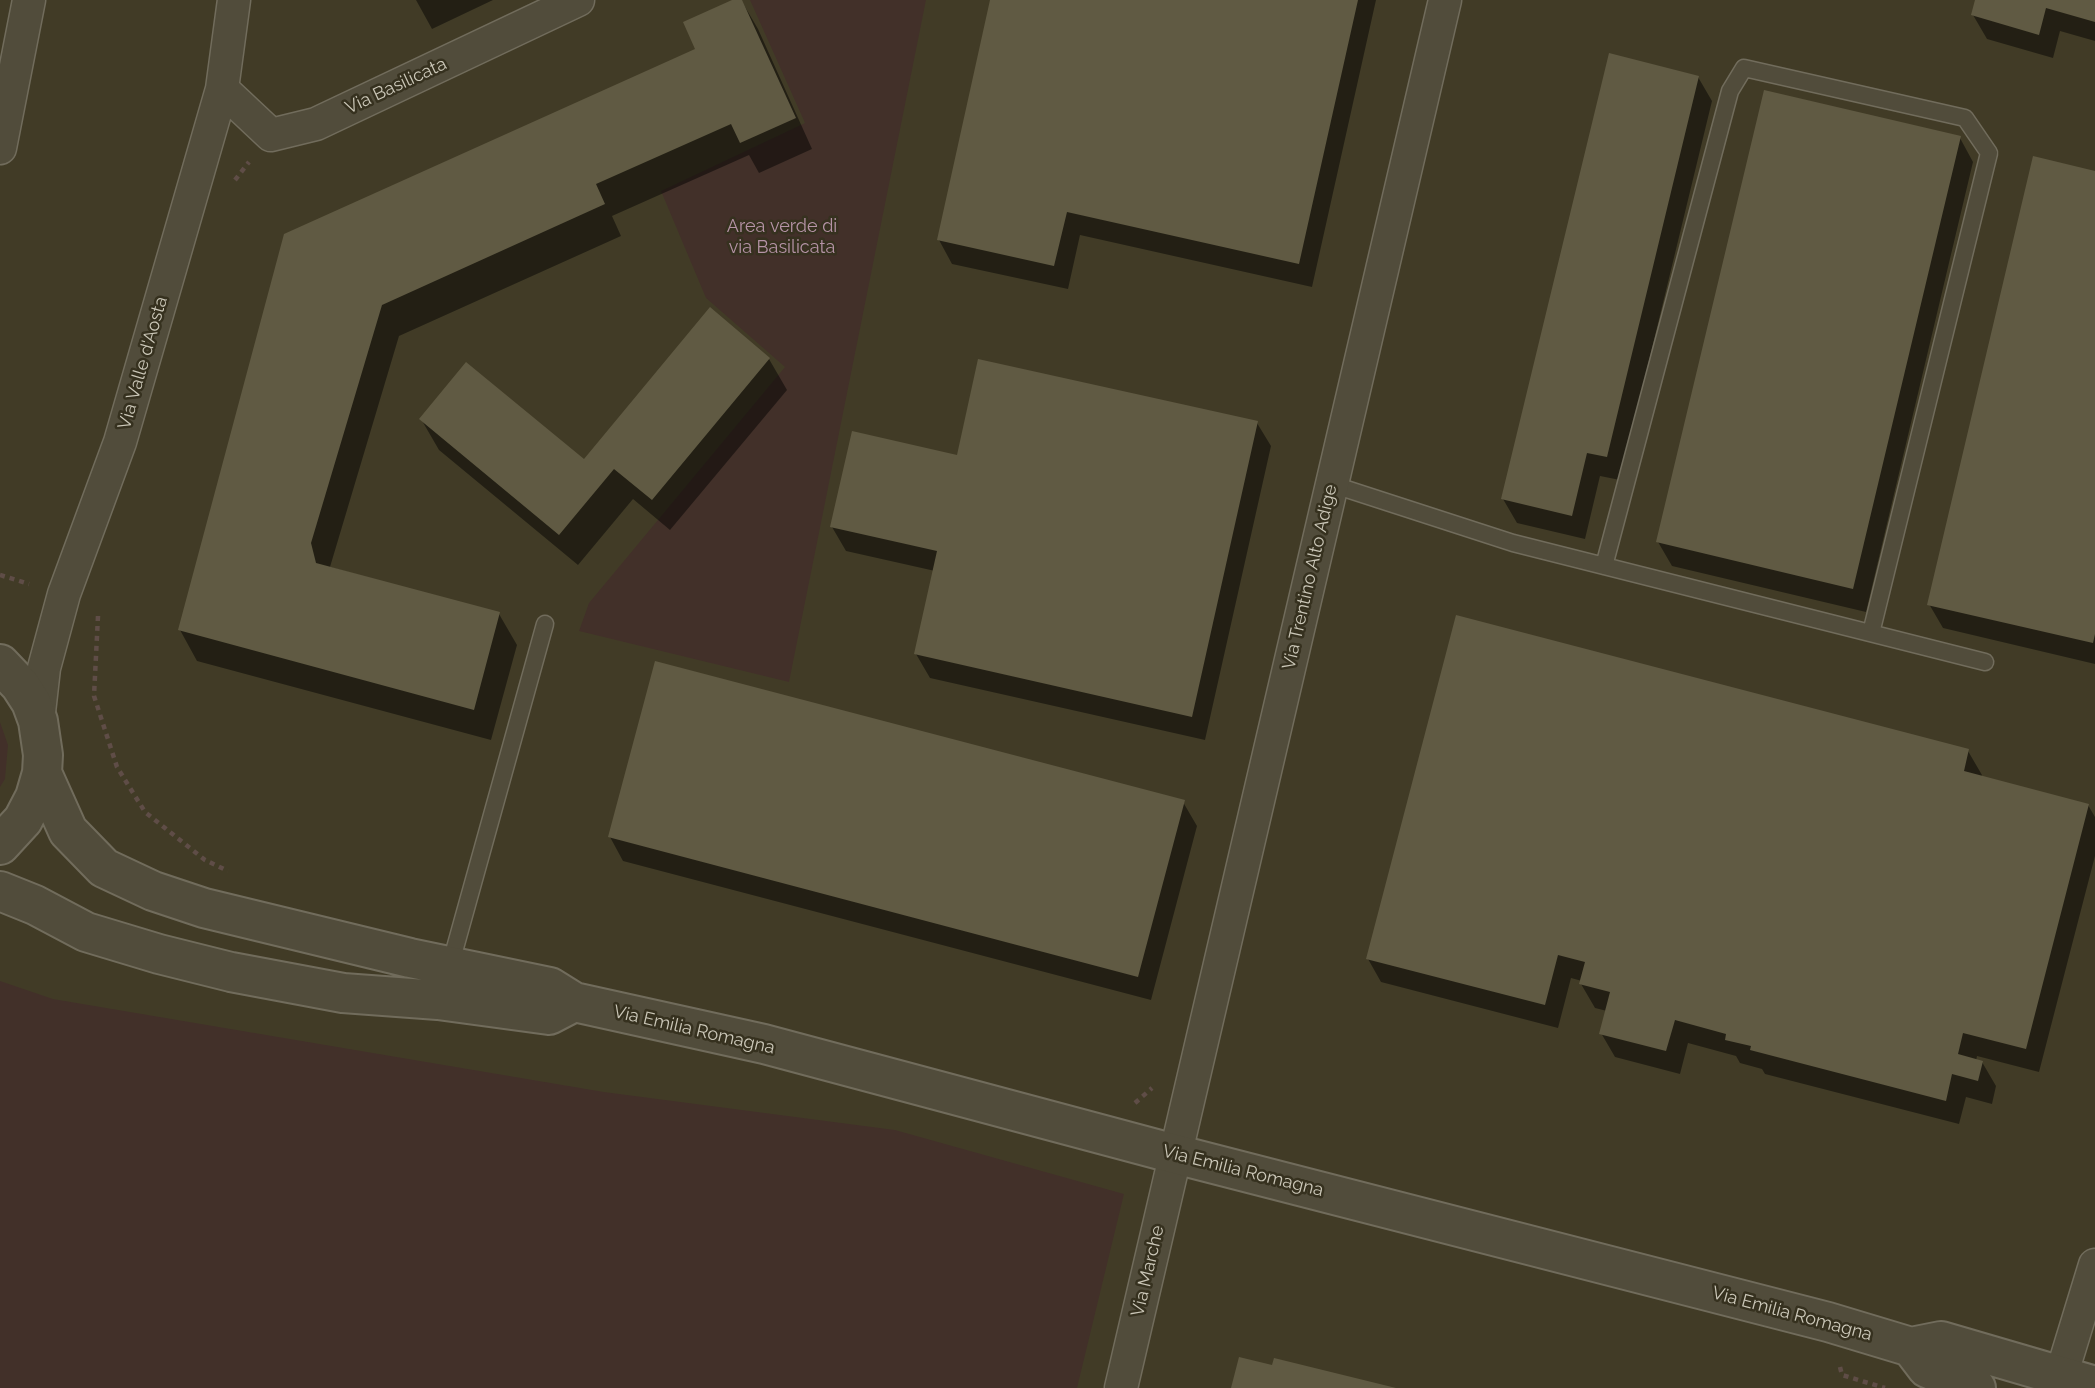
<!DOCTYPE html>
<html>
<head>
<meta charset="utf-8">
<style>
  body { margin:0 }
  canvas { display:block; background:#413b26 }
</style>
</head>
<body>
<canvas width="2095" height="1388"></canvas>
<script>
const c = document.querySelector('canvas').getContext('2d');
c.lineJoin = 'round';
function fillPath(path, color) { c.fillStyle = color; c.fill(path, 'evenodd'); }
const poly = rows => new Path2D(rows.map(r => 'M' + r).join(''));
function trace(path, color, width, dash) { c.strokeStyle = color; c.lineWidth = width; c.lineCap = dash ? 'butt' : 'round'; c.setLineDash(dash || []); c.stroke(path); }
function drawText(font, color, halo, rows, align = 'center') {
  c.font = font + ' Raleway,sans-serif'; c.lineWidth = 5; c.setLineDash([]); c.textBaseline = 'middle'; c.strokeStyle = halo; c.fillStyle = color; for (const [text, x, y, turn = 0] of rows) {
    c.save(); c.translate(x, y); c.rotate((+turn || 0) * Math.PI / 180); c.textAlign = isNaN(turn) ? turn : align; if (halo) c.strokeText(text, 0, 0); c.fillText(text, 0, 0); c.restore();
  }
}
fillPath(poly([
  [750,0,926,0,789,682,579,631,589,603,785,367,706,298,661,191,805,123],
  [0,722,8,745,5,779,0,787],
  [0,981,53,999,604,1092,895,1130,1124,1194,1077,1388,0,1388]
]), '#423029');
fillPath(poly([
  [416,0,493,0,432,29],
  [737,0,741,0,758,29,812,149,759,173,749,155,612,216,621,236,399,336,330,567,499,614,517,645,491,740,197,661,180,630,286,235,697,50],
  [992,0,1376,0,1312,287,1080,235,1068,289,952,264,939,240],
  [1977,0,2095,0,2095,41,2060,31,2053,58,1987,39,1973,15],
  [1698,77,1712,101,1620,480,1600,476,1585,539,1517,523,1503,499],
  [1960,138,1973,162,1866,612,1672,566,1658,542],
  [2095,173,2095,664,1943,628,1929,604],
  [769,359,787,390,670,530,633,499,578,565,439,450,421,419,584,461],
  [1257,423,1271,446,1205,740,930,678,916,654,935,571,846,551,832,527,958,457],
  [1968,751,1982,775,1981,777,2088,805,2095,817,2095,856,2039,1072,1977,1056,1976,1061,1982,1062,1996,1086,1992,1104,1966,1097,1959,1124,1765,1074,1762,1069,1740,1063,1736,1056,1688,1043,1680,1074,1615,1057,1601,1033,1607,1011,1595,1008,1581,984,1582,981,1571,978,1558,1028,1381,982,1368,959],
  [1183,802,1197,826,1151,1000,623,861,610,837]
]), '#0007');
fillPath(poly([
  [732,0,742,0,796,118,740,143,731,124,596,184,605,204,382,305,311,543,316,563,500,612,474,710,178,630,284,234,695,49,683,22],
  [990,0,1358,0,1299,264,1067,212,1054,266,937,240],
  [1975,0,2095,0,2095,22,2046,8,2039,35,1971,15],
  [1609,53,1699,76,1607,457,1587,453,1572,516,1501,499],
  [1764,90,1961,136,1853,589,1656,542],
  [2033,156,2095,171,2095,634,2093,643,1927,605],
  [710,307,770,358,652,500,614,469,559,535,419,419,466,362,584,459],
  [978,359,1258,421,1192,717,914,654,937,551,830,527,852,431,957,455],
  [1456,615,1969,749,1964,771,2089,804,2026,1049,1963,1033,1958,1054,1983,1061,1978,1081,1952,1074,1946,1101,1750,1050,1751,1046,1725,1040,1726,1034,1675,1020,1666,1051,1599,1034,1610,992,1579,984,1585,962,1558,955,1545,1005,1366,959],
  [655,661,1185,800,1138,977,608,837],
  [1239,1357,1272,1365,1274,1358,1396,1388,1231,1388]
]), '#605a43');
const service = poly([
  [1331,484,1513,543,1985,662],
  [1604,566,1730,91,1744,68,1965,118,1989,153,1871,633],
  [450,966,545,624]
]);
const minor = poly([
  [222,89,271,135,316,124,578,0],
  [0,148,29,0],
  [38,721,44,668,64,594,120,442,222,89,234,0],
  [2061,1376,2095,1265],
  [1121,1388,1445,0]
]);
const tertiary = poly([
  [0,664,20,685,31,702,38,721,43,755,42,773,35,797,23,820,0,845],
  [42,773,68,831,104,868,153,891,204,908,410,958,550,987,574,1002,764,1044,1175,1154,1828,1322,1911,1347,1941,1341,2095,1386],
  [0,891,35,905,86,932,159,954,231,972,343,993,438,1000,549,1015,574,1002],
  [1911,1347,1927,1368,1976,1388]
]);
trace(service, '#716c5c', 19);
trace(minor, '#716c5c', 35);
trace(tertiary, '#716c5c', 42);
trace(poly([
  [235,180,249,162],
  [0,575,29,584],
  [98,616,94,696,117,767,145,812,205,860,228,871],
  [1135,1103,1152,1088],
  [1840,1367,1842,1375,1885,1388]
]), '#5f4d47', 4.5, [5, 5]);
trace(service, '#514c3b', 16);
trace(minor, '#514c3b', 32);
trace(tertiary, '#514c3b', 38);
drawText('18px', '#cbc7b8', '#36311f', [
  ["Via Basilicata",396,86,-25],
  ["Via Valle d'Aosta",143,363,-74],
  ["Via Trentino Alto Adige",1310,577,-77],
  ["Via Emilia Romagna",694,1030,13],
  ["Via Emilia Romagna",1243,1171,14],
  ["Via Marche",1148,1271,-77],
  ["Via Emilia Romagna",1792,1314,15]
]);
drawText('18px', '#b593a6', '#36311f', [
  ["Area verde di",782,227],
  ["via Basilicata",782,248]
]);
</script>
</body>
</html>
